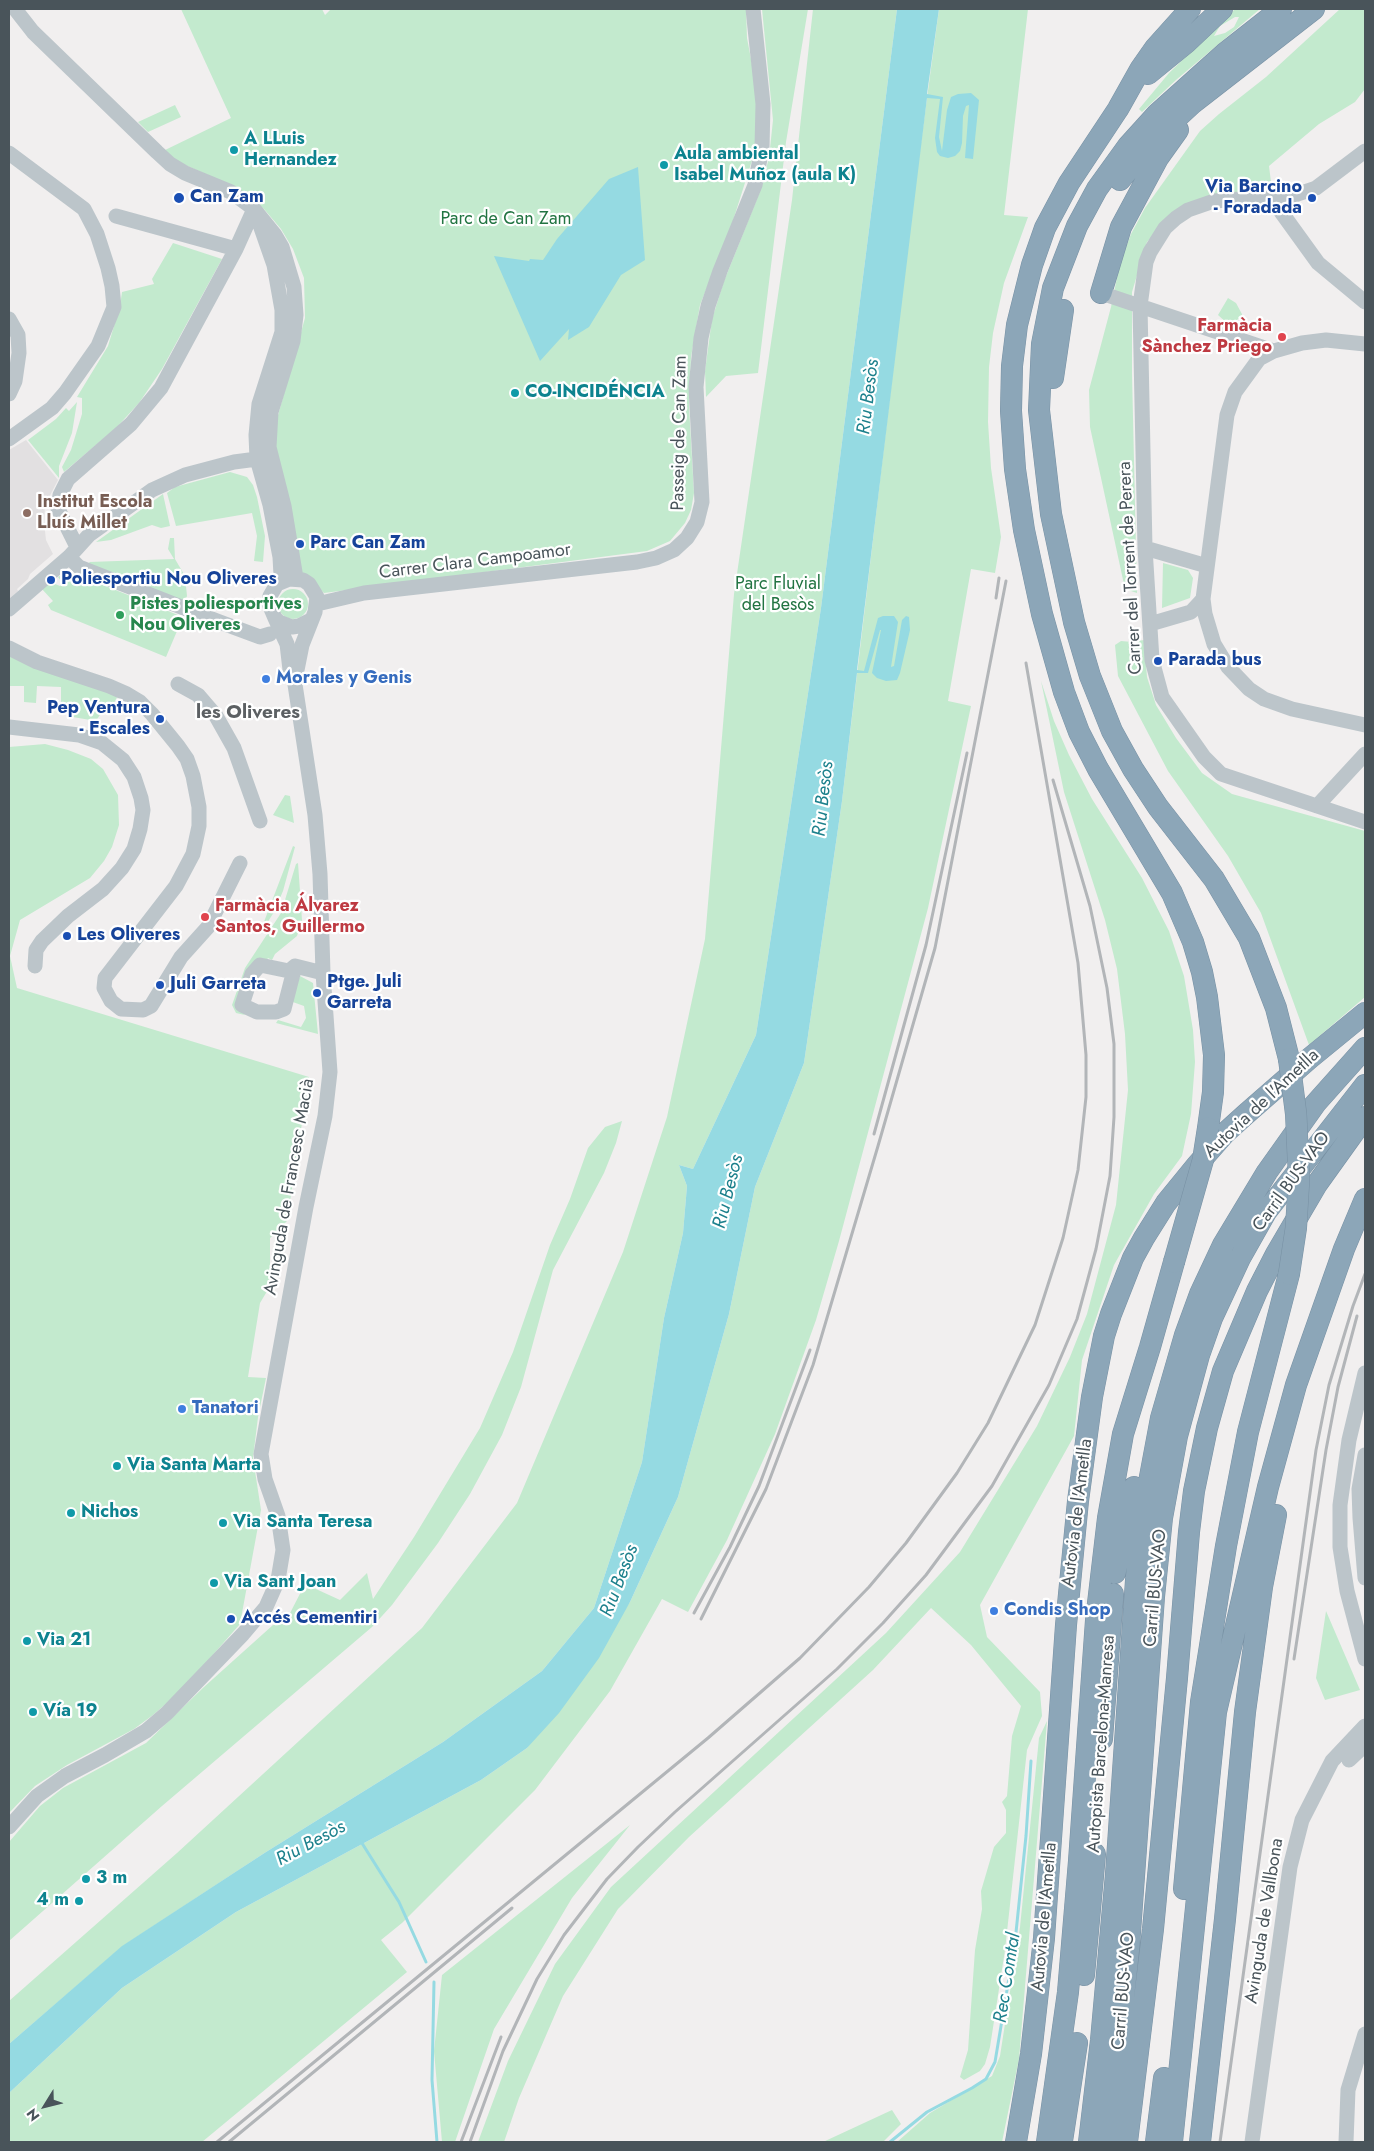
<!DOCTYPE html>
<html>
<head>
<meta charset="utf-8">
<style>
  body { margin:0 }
  #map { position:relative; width:1374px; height:2151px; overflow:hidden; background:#f1efef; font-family:Jost,sans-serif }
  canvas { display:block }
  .frame { position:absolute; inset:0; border:10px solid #49545a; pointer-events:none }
  .north { position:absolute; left:20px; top:2081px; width:50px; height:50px; -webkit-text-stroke:4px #fff; paint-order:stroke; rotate:234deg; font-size:14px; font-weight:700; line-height:20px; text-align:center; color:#49545a }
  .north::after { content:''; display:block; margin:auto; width:18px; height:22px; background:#49545a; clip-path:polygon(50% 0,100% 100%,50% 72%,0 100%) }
</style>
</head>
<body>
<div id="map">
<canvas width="1374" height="2151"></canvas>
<div class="frame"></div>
<div class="north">N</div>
</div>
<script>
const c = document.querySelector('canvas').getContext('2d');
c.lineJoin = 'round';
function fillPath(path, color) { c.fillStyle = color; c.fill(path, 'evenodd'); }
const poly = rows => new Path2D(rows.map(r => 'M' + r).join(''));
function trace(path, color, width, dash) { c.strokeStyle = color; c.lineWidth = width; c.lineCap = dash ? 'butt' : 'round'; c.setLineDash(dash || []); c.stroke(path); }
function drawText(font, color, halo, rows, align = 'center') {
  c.font = font + ' Jost,sans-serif'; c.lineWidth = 4.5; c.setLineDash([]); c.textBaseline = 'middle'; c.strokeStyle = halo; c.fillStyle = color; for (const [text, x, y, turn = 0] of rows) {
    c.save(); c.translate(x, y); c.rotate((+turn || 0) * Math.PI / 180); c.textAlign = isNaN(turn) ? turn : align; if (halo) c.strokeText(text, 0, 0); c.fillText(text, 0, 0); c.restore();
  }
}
fillPath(poly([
  [26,440,58,480,45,505,44,522,46,540,53,554,30,574,28,579,17,589,18,591,9,601,9,450]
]), '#e2e0e1');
fillPath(poly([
  [181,9,322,9,325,15,331,9,746,9,747,38,755,80,758,124,755,151,731,227,700,305,691,357,689,406,694,493,691,510,685,523,670,541,647,551,324,593,301,573,275,451,275,426,305,318,304,278,293,249,281,229,264,209,226,183,176,161,163,151,231,118],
  [762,9,808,9,786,142,758,373,726,376,706,397,705,371,712,319,724,281,759,194,769,158,773,120],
  [813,9,897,9,821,608,756,1035,693,1169,679,1165,687,1186,683,1233,664,1318,642,1462,594,1608,542,1671,443,1742,266,1852,123,1946,9,2044,9,2001,177,1853,422,1628,517,1503,623,1252,667,1117,705,939,734,594,792,200],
  [939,9,1028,9,1004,215,1028,217,1004,283,993,333,989,367,988,422,991,468,1001,537,995,573,971,569,948,701,971,706,928,908,839,1241,816,1320,775,1434,727,1540,688,1612,662,1599,610,1691,535,1790,402,1923,381,1940,407,1972,202,2142,9,2142,9,2093,122,1988,236,1912,481,1780,527,1748,630,1602,678,1497,729,1314,755,1187,804,1063,842,801,913,202],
  [1235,9,1260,9,1176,80,1142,112,1139,109,1169,73],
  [1235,17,1239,17,1234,27,1225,33,1214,36,1220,26],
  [1340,9,1365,9,1365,89,1355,102,1319,124,1269,166,1272,190,1170,217,1147,242,1132,292,1132,373,1137,593,1125,589,1090,427,1089,390,1111,307,1120,263,1131,234,1145,208,1200,131,1219,114,1266,77],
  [175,105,181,117,148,132,138,122],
  [173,243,222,259,162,369,139,403,116,428,64,472,62,467,71,450,82,414,82,398,77,397,108,346,120,306,122,292,154,284,152,279],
  [1228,298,1236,303,1243,316,1229,325,1218,315],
  [77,402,72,433,59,466,59,478,28,440,56,419,66,408,69,411],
  [230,472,247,477,253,485,257,497,265,536,263,562,254,561,257,536,252,513,176,526,167,493,175,487],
  [163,494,170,526,161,528,152,525,111,540,96,542],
  [170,538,174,538,175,559,185,576,187,596,184,603,92,567,89,562,174,559,168,549],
  [1163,563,1188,570,1193,578,1190,598,1162,608],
  [68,571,183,617,166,657,51,610,48,605,53,601,41,588,50,582,60,586,62,582,58,577],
  '278 604a15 15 0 1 1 30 0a15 15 0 1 1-30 0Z',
  [1144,640,1147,677,1156,705,1176,738,1202,773,1232,794,1365,831,1365,997,1309,1045,1261,913,1228,856,1168,771,1118,676,1115,645,1121,641,1132,642],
  [9,655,119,694,108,713,103,710,96,721,67,716,67,704,61,703,61,687,37,686,36,703,24,702,24,686,9,686],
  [1041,681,1054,721,1069,755,1092,799,1142,878,1169,931,1184,976,1193,1030,1195,1062,1191,1114,1182,1156,1154,1194,1114,1265,1082,1360,1074,1436,980,1605,987,1637,1040,1692,1042,1716,1027,1750,1005,1950,990,2047,985,2064,980,2071,964,2080,960,2077,968,2050,975,1950,982,1909,981,1891,994,1847,1006,1833,1006,1810,1002,1802,1007,1796,1012,1736,1021,1706,971,1645,931,1608,873,1670,689,1837,618,1909,563,1996,519,2098,504,2142,478,2142,508,2061,555,1964,611,1887,886,1633,960,1552,1037,1426,1070,1357,1087,1314,1116,1205,1128,1090,1125,1034,1117,969,1105,920,1064,792],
  [45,744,68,750,91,759,103,769,118,795,119,825,112,847,104,861,90,878,20,920,10,956,17,988,309,1077,287,1221,270,1238,270,1271,279,1282,266,1293,260,1303,248,1377,266,1378,258,1417,253,1458,261,1510,240,1624,182,1690,153,1715,134,1729,67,1765,35,1786,9,1813,9,747],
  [285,795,290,796,294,823,273,815],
  [293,846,295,847,283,891,274,912,264,928,262,927],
  [298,863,302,920,297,936,275,954,272,960,268,958,240,1009,245,1015,236,1013,232,1005,245,968,281,913,296,864],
  [300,976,313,983,318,1034,276,1023,278,1020,301,1027,306,1018,304,1006,290,1001],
  [622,1121,616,1143,604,1173,553,1270,521,1387,502,1435,470,1494,438,1543,392,1605,372,1627,162,1806,9,1941,9,1842,40,1806,63,1788,146,1743,204,1687,273,1625,288,1617,305,1584,340,1600,367,1573,373,1599,414,1537,480,1428,513,1352,550,1245,570,1199,588,1148,605,1127],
  [1326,1611,1360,1690,1325,1700,1316,1678],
  [1047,1721,1019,2059,1002,2142,897,2142,930,2113,992,2076,1000,2056,1020,1927,1039,1738],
  [630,1825,572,1898,494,2029,455,2142,442,2142,434,2051,442,1975],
  [892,2110,901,2124,883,2142,823,2142]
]), '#c3eace');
fillPath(poly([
  [897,9,939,9,927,94,943,97,939,137,942,151,947,110,951,97,958,94,971,93,979,100,973,159,965,158,969,105,966,106,963,116,962,143,960,151,955,156,948,158,940,156,937,152,935,138,940,99,927,98,857,670,864,671,878,618,883,616,894,616,898,622,891,667,894,666,902,620,906,616,909,617,910,630,900,673,897,680,886,681,877,678,872,673,881,630,880,630,868,673,857,673,842,801,804,1063,755,1187,729,1314,678,1497,630,1602,599,1658,559,1713,527,1748,481,1780,236,1912,122,1988,9,2093,9,2044,122,1946,266,1852,443,1742,542,1671,594,1608,642,1462,664,1318,683,1233,687,1186,679,1165,693,1169,756,1035,821,608],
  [638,167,645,260,621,275,589,327,568,340,569,329,540,361,494,256,529,261,530,259,543,260,557,239,609,179]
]), '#95dae2');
trace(poly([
  [360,1840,399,1902,426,1962],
  [434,1982,432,2080,437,2142],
  [890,2142,927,2112,972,2088,986,2079,995,2062,1015,1942,1026,1836,1031,1761]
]), '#95dae2', 3);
const highway = poly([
  [1190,9,1155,48,1141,68,1118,109,1069,183,1045,228,1032,265,1017,325,1012,366,1011,411,1015,469,1024,530,1042,614,1064,692,1079,732,1098,769,1172,893,1193,942,1202,972,1207,997,1214,1055,1213,1092,1208,1128],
  [1281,9,1225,53,1157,114,1128,146,1097,189,1077,226,1053,288,1042,344,1039,410,1051,514,1074,622,1090,676,1112,731,1133,769,1158,807,1214,879,1249,938,1276,1008,1289,1059],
  [1148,74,1186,43,1222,9],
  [1120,180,1153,140,1193,103,1314,9],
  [1101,293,1121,227,1158,158,1178,130],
  [1053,378,1063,310],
  [1307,1113,1365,1048],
  [1115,1573,1134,1487],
  [1102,1739,1113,1594],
  [1184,1889,1201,1702,1226,1546,1248,1432,1289,1274],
  [1084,1975,1095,1854],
  [1062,2141,1077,2043],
  [1016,2142,1031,2054,1044,1938,1066,1625,1078,1501,1092,1397,1104,1336,1111,1314,1133,1258,1144,1238,1166,1203,1197,1165,1225,1133,1246,1114,1310,1058,1365,1013],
  [1047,2142,1068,1992,1079,1861,1096,1620,1108,1518,1123,1434,1150,1347,1174,1262],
  [1089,2142,1101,2040,1116,1874,1136,1580,1146,1498,1161,1418,1185,1335,1200,1294,1223,1245,1267,1172,1316,1103],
  [1108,2142,1129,1946,1154,1597,1162,1518,1177,1436,1199,1355,1212,1318,1240,1258,1266,1212,1365,1085],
  [1127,2142,1153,1929,1177,1678,1189,1532,1194,1491,1207,1428,1223,1371,1257,1291,1276,1254,1317,1184,1365,1117],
  [1156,2142,1164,2078],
  [1172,2142,1216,1712,1268,1487,1296,1385,1344,1249,1365,1199],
  [1200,2142,1225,1919,1245,1712,1262,1587,1276,1515]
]);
trace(highway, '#7891a4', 22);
trace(poly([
  [15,9,33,32,157,152,170,164,185,173,231,192,254,209,275,235,282,247,294,287,296,315,293,341,271,412,269,447,284,506,296,578],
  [1365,151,1316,188,1295,195,1214,201,1188,210,1176,218,1165,228,1150,252,1146,262,1140,306,1145,548,1152,660,1162,697,1204,757,1221,774,1365,822],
  [9,153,84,209,97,234,108,268,112,286,114,307,98,346,65,393,52,408,9,439],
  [1274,197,1279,209,1318,263,1365,302],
  [116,216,236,249],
  [259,222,274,265,282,310,282,332,259,404,256,435,257,459,270,505,280,557,281,575,277,584],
  [1101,293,1274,351],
  [9,319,18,335,19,353,15,381,9,394],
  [1365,344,1326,340,1302,343,1274,351,1259,359,1235,392,1227,415,1203,599,1205,614,1214,644,1228,667,1249,689,1264,699,1292,709,1365,725],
  [77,547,58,509,60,495,68,479,131,424,161,388,236,249,254,209],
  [1145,548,1207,566],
  [69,557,79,567,217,621,260,637,270,634],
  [317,604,364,593,637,562,656,558,674,550,687,538,697,522,702,502,696,387,701,338,708,306,720,271,755,185,762,148,763,104,753,9],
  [9,609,69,557,89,535,152,490,185,475,234,462,257,459],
  [1150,624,1191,612,1203,599],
  [9,648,37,662,109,686,125,693,140,702,152,714,178,746,187,759,193,776,199,807,199,826,193,854,176,886,105,978,104,988,111,1001,121,1009,143,1010,151,1006,181,957,208,927,240,863],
  [296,675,302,645,315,612,317,597,309,584,303,580,289,579,277,584,270,596,269,604,275,618,279,622,292,627,299,626,311,620],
  [178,684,198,695,216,716,234,748,260,821],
  [9,727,79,735,102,743,123,760,134,777,141,798,143,810,140,829,134,849,122,868,103,889,68,916,42,941,36,950,35,966],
  [1317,806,1365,754],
  [260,965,289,971,295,966,284,1009,276,1012,257,1012,242,1005,252,974,260,965],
  [295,966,323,973],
  [1365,1373,1349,1440,1340,1505,1340,1547,1347,1591,1365,1659],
  [1365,1455,1359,1489,1360,1518,1365,1578],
  [1349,1760,1365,1745],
  [9,1827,37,1796,65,1776,105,1755,146,1731,167,1713,243,1634,266,1607,278,1580,283,1550,278,1516,265,1479,261,1454,306,1207,325,1116,330,1072,323,973,320,874,315,815,294,678,290,670,287,644,275,618],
  [1252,2142,1290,1867,1302,1820,1332,1761,1365,1726],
  [1346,2142,1348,2090,1365,2034]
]), '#bcc5ca', 15);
trace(highway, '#8ca6b8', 21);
trace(poly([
  [996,598,999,578],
  [874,1134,926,945,967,753],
  [694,1613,730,1547,759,1486,810,1350],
  [701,1619,766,1489,813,1365,878,1146,935,948,1006,581],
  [1294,1659,1326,1450,1338,1387,1357,1316],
  [217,2142,708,1738,800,1658,869,1587,906,1543,957,1473,988,1423,1035,1325,1063,1238,1078,1170,1086,1097,1086,1055,1078,963,1026,663],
  [229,2142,512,1908],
  [461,2142,501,2037],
  [470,2142,503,2051,537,1979,564,1935,607,1879,638,1847,675,1812,837,1669,883,1623,926,1575,992,1486,1049,1385,1077,1319,1096,1249,1110,1176,1114,1117,1114,1044,1107,988,1090,906,1053,780],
  [1220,2142,1316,1450,1329,1385,1353,1306,1365,1274]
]), '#b2b5b8', 3);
const highwayBridge = poly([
  [1289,1059,1296,1114,1299,1178,1296,1228,1289,1274],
  [1174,1262,1203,1160,1208,1128]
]);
trace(highwayBridge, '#7891a4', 22, []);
trace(highwayBridge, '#8ca6b8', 21);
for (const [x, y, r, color] of [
  [234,150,5,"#0f9aa8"],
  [664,165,5,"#0f9aa8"],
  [179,198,6,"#1a4fb4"],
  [1312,198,5,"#1a4fb4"],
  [1282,337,5,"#e0444e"],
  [515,393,5,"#0f9aa8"],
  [27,513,5,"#8d6e63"],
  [300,544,5,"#1a4fb4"],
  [51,580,5,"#1a4fb4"],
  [120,615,5,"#2e9e5b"],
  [1158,661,5,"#1a4fb4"],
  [266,679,5,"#3f7fe0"],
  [160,719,5,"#1a4fb4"],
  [205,917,5,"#e0444e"],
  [67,936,5,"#1a4fb4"],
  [160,985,5,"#1a4fb4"],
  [317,993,5,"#1a4fb4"],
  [182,1409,5,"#3f7fe0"],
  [117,1466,5,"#0f9aa8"],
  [71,1513,5,"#0f9aa8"],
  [223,1523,5,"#0f9aa8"],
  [214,1583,5,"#0f9aa8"],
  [994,1611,5,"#3f7fe0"],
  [231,1619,5,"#1a4fb4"],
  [27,1641,5,"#0f9aa8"],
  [33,1712,5,"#0f9aa8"],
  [86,1879,5,"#0f9aa8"],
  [79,1901,5,"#0f9aa8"]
]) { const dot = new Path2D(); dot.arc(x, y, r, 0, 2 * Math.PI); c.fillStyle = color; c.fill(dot); trace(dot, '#fff', 2); }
drawText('bold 18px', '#0d838f', '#fff', [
  ["A LLuis",244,140],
  ["Hernandez",244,161],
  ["Aula ambiental",674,155],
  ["Isabel Muñoz (aula K)",674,176],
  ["CO-INCIDÉNCIA",525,393],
  ["Via Santa Marta",127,1466],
  ["Nichos",81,1513],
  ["Via Santa Teresa",233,1523],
  ["Via Sant Joan",224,1583],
  ["Via 21",37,1641],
  ["Vía 19",43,1712],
  ["3 m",96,1879],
  ["4 m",69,1901,"right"]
], 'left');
drawText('bold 18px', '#164399', '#fff', [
  ["Via Barcino",1302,188,"right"],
  ["- Foradada",1302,209,"right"],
  ["Can Zam",190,198],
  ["Parc Can Zam",310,544],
  ["Poliesportiu Nou Oliveres",61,580],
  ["Parada bus",1168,661],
  ["Pep Ventura",150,709,"right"],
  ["- Escales",150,730,"right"],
  ["Les Oliveres",77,936],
  ["Ptge. Juli",327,983],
  ["Garreta",327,1004],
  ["Juli Garreta",170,985],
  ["Accés Cementiri",241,1619]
], 'left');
drawText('18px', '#227442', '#fff', [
  ["Parc de Can Zam",506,220],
  ["Parc Fluvial",778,585],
  ["del Besòs",778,606]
]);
drawText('bold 18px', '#be3a42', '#fff', [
  ["Farmàcia",1272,327],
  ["Sànchez Priego",1272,348],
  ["Farmàcia Álvarez",215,907,"left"],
  ["Santos, Guillermo",215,928,"left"]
], 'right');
drawText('18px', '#49545a', '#fff', [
  ["Passeig de Can Zam",680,433,-89],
  ["Carrer Clara Campoamor",475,562,-7],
  ["Carrer del Torrent de Perera",1131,568,-93],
  ["Autovia de l'Ametlla",1262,1104,-43],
  ["Carril BUS-VAO",1292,1182,-54],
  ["Avinguda de Francesc Macià",290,1187,-80],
  ["Autovia de l'Ametlla",1078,1513,-83],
  ["Carril BUS-VAO",1156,1588,-85],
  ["Autopista Barcelona-Manresa",1102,1744,-86],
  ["Autovia de l'Ametlla",1045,1917,-85],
  ["Avinguda de Vallbona",1265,1921,-81],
  ["Carril BUS-VAO",1124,1991,-85]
]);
drawText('bold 18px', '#785e54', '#fff', [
  ["Institut Escola",37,503],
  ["Lluís Millet",37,524]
], 'left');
drawText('bold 18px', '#27864d', '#fff', [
  ["Pistes poliesportives",130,605],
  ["Nou Oliveres",130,626]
], 'left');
drawText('bold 18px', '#366cbe', '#fff', [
  ["Morales y Genis",276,679],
  ["Tanatori",192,1409],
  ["Condis Shop",1004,1611]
], 'left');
drawText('italic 19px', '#1c808c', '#fff', [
  ["Riu Besòs",869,397,-83],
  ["Riu Besòs",824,799,-84],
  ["Riu Besòs",729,1192,-76],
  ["Riu Besòs",620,1581,-69],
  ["Riu Besòs",311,1844,-28],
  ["Rec Comtal",1008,1978,-81]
]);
drawText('bold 19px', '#5c6063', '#fff', [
  ["les Oliveres",248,713]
]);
</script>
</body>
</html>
